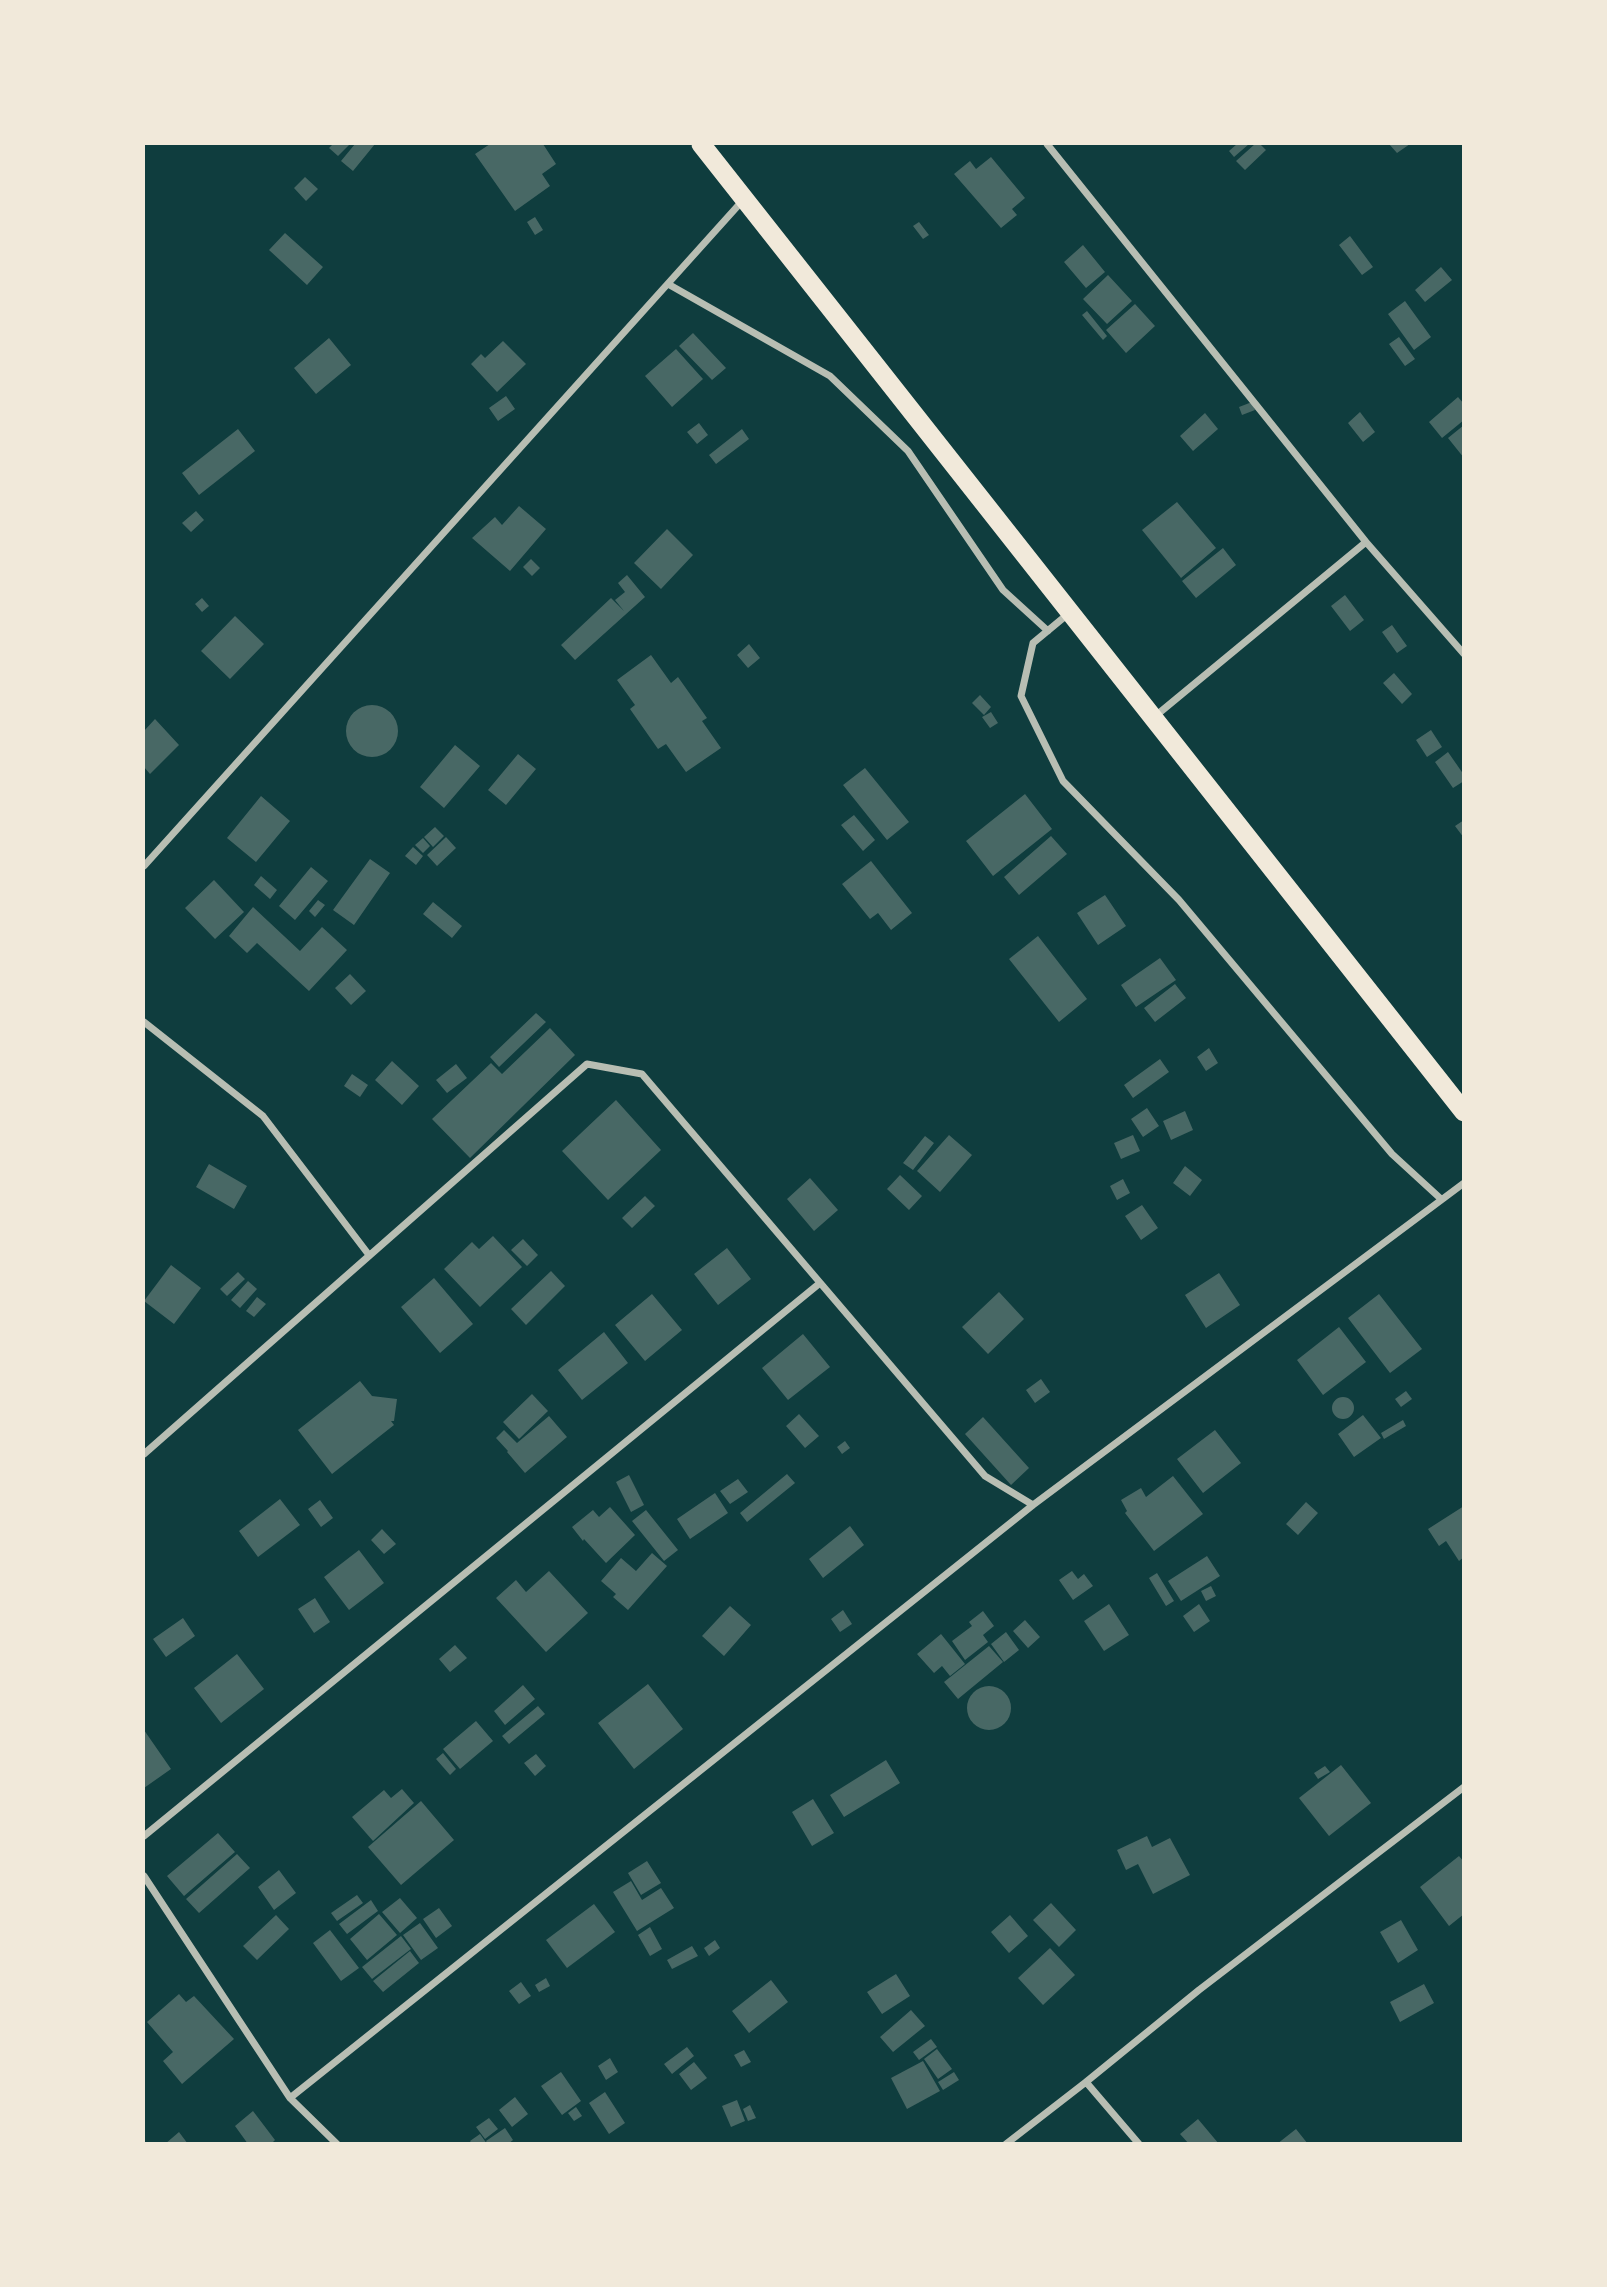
<!DOCTYPE html>
<html>
<head>
<meta charset="utf-8">
<style>
  body { margin:0 }
  #map { position:relative; width:1607px; height:2287px; overflow:hidden; background:#0f3d3e; font-family:Quicksand,sans-serif }
  canvas { display:block }
  .frame { position:absolute; inset:0; border:145px solid #f1e9da; pointer-events:none }
</style>
</head>
<body>
<div id="map">
<canvas width="1607" height="2287"></canvas>
<div class="frame"></div>
</div>
<script>
const c = document.querySelector('canvas').getContext('2d');
c.lineJoin = 'round';
function fillPath(path, color) { c.fillStyle = color; c.fill(path, 'evenodd'); }
const poly = rows => new Path2D(rows.map(r => 'M' + r).join(''));
function trace(path, color, width, dash) { c.strokeStyle = color; c.lineWidth = width; c.lineCap = dash ? 'butt' : 'round'; c.setLineDash(dash || []); c.stroke(path); }
fillPath(poly([
  [333,144,350,144,338,156,329,148],
  [355,144,375,144,353,171,341,161],
  [490,144,543,144,556,164,542,174,550,186,515,211,475,154],
  [1237,144,1249,144,1234,157,1229,151],
  [1255,144,1260,144,1266,150,1245,170,1236,161],
  [1389,144,1410,144,1397,153],
  [991,157,1025,198,1012,209,1017,215,1001,228,954,174,970,161,976,169],
  [305,177,318,189,306,201,294,188],
  [535,217,543,230,535,235,527,222],
  [919,222,929,235,923,239,913,226],
  [285,233,323,267,307,285,269,250],
  [1350,236,1373,267,1362,275,1339,245],
  [1083,245,1105,272,1086,288,1064,262],
  [1441,267,1452,280,1425,302,1415,290],
  [1108,275,1132,301,1107,324,1083,299],
  [1405,301,1431,337,1414,350,1388,314],
  [1135,304,1155,326,1126,353,1106,330],
  [1087,311,1107,336,1103,340,1082,315],
  [693,333,726,368,712,380,679,346],
  [1399,337,1415,359,1405,366,1389,344],
  [329,338,351,365,316,394,294,368],
  [503,341,526,364,497,392,471,364,481,354,485,358],
  [676,349,703,379,672,407,645,376],
  [506,396,515,409,498,421,489,408],
  [1458,397,1464,404,1464,420,1442,438,1429,422],
  [1252,402,1255,410,1242,415,1239,407],
  [1360,412,1375,432,1363,442,1348,423],
  [1205,413,1218,429,1193,451,1180,436],
  [699,423,708,435,697,444,687,432],
  [1464,425,1464,458,1448,438],
  [238,429,255,451,199,495,182,473],
  [742,429,749,439,716,464,709,455],
  [1177,502,1216,548,1181,578,1142,530],
  [519,506,546,529,510,571,472,538,495,517,502,525],
  [196,511,204,520,191,532,182,523],
  [667,529,693,555,661,589,634,563],
  [1223,548,1236,565,1196,598,1182,581],
  [531,559,540,568,532,576,523,567],
  [627,575,645,597,575,660,561,645,611,598,624,611,615,600,625,592,618,583],
  [1345,595,1364,620,1350,631,1331,606],
  [202,598,209,606,202,612,195,604],
  [235,616,264,644,230,679,201,651],
  [1392,625,1407,646,1397,653,1382,632],
  [749,644,760,658,748,668,737,655],
  [651,655,671,683,678,677,707,718,702,721,721,748,686,772,666,744,658,749,630,709,635,705,617,680],
  [1394,673,1412,694,1402,704,1383,683],
  [980,695,991,707,984,715,972,703],
  '346 731a26 26 0 1 1 52 0a26 26 0 1 1-52 0Z',
  [991,712,998,723,990,728,982,717],
  [155,719,179,745,150,774,144,767,144,731],
  [1431,730,1442,747,1427,757,1416,740],
  [455,745,480,766,444,808,420,787],
  [1448,752,1464,775,1464,781,1453,788,1435,762],
  [518,754,536,769,506,805,488,790],
  [865,768,909,822,887,840,843,785],
  [1025,794,1052,829,993,876,966,841],
  [261,796,290,821,256,862,227,838],
  [854,815,875,840,863,851,841,825],
  [1464,820,1464,838,1455,826],
  [435,827,444,836,433,847,424,837],
  [1051,836,1067,854,1019,895,1004,877],
  [446,837,456,848,437,866,427,855],
  [423,838,430,846,423,853,415,845],
  [413,847,423,856,416,865,405,856],
  [370,859,390,873,354,925,333,910],
  [871,861,912,913,891,930,878,913,870,919,842,884],
  [311,867,328,881,295,920,279,906],
  [261,876,277,890,270,899,254,885],
  [214,880,244,912,215,939,185,908],
  [1105,895,1126,926,1098,945,1077,913],
  [318,900,325,905,315,917,309,911],
  [433,902,462,926,452,938,423,914],
  [253,907,300,951,322,927,347,950,309,991,257,943,247,953,229,936],
  [1038,936,1087,999,1059,1022,1009,959],
  [1160,958,1176,980,1136,1007,1121,985],
  [350,974,366,991,351,1005,335,988],
  [1175,984,1186,998,1155,1022,1144,1008],
  [536,1013,546,1022,499,1067,490,1057],
  [550,1028,575,1055,470,1158,432,1119,491,1063,502,1074],
  [1209,1048,1218,1063,1206,1071,1197,1057],
  [1160,1059,1169,1072,1133,1098,1124,1085],
  [392,1061,419,1086,402,1105,375,1080],
  [456,1064,467,1078,447,1093,436,1080],
  [352,1074,368,1085,360,1097,344,1086],
  [616,1100,661,1150,608,1200,562,1151],
  [1147,1108,1159,1126,1143,1137,1131,1119],
  [1185,1111,1193,1130,1171,1140,1163,1121],
  [949,1135,972,1155,940,1192,917,1171],
  [1133,1135,1140,1151,1121,1159,1114,1143],
  [925,1136,934,1143,913,1170,903,1163],
  [209,1164,247,1186,234,1209,196,1187],
  [1185,1166,1202,1180,1190,1196,1173,1183],
  [900,1175,922,1196,909,1210,887,1189],
  [810,1178,838,1210,814,1231,787,1199],
  [1123,1179,1130,1193,1117,1200,1110,1186],
  [645,1196,655,1206,632,1228,622,1218],
  [1142,1205,1158,1228,1141,1240,1125,1216],
  [493,1236,522,1267,480,1307,444,1269,472,1242,479,1249],
  [523,1239,538,1255,527,1266,511,1250],
  [727,1248,751,1279,718,1305,694,1274],
  [171,1265,201,1288,174,1324,144,1301],
  [551,1271,565,1286,526,1325,511,1309],
  [238,1272,245,1279,227,1296,220,1289],
  [1219,1273,1240,1305,1206,1328,1185,1295],
  [434,1278,473,1324,440,1353,401,1307],
  [248,1281,257,1289,240,1308,231,1300],
  [999,1292,1024,1319,988,1354,962,1327],
  [652,1294,682,1330,645,1361,615,1325],
  [1379,1294,1422,1349,1390,1373,1348,1318],
  [257,1297,266,1304,254,1317,246,1311],
  [1339,1327,1366,1362,1323,1395,1297,1360],
  [604,1332,628,1363,582,1400,558,1370],
  [803,1334,830,1367,788,1400,762,1368],
  [1041,1379,1050,1392,1035,1403,1026,1390],
  [360,1381,372,1396,397,1399,394,1421,391,1421,394,1425,332,1474,298,1430],
  [1406,1391,1412,1399,1401,1407,1395,1399],
  [532,1394,548,1411,519,1439,503,1422],
  '1332 1408a11 11 0 1 1 22 0a11 11 0 1 1-22 0Z',
  [799,1414,819,1436,805,1448,786,1426],
  [1363,1415,1381,1438,1354,1457,1338,1434],
  [549,1416,567,1437,525,1473,507,1452,508,1451,496,1438,504,1430,517,1443],
  [983,1417,1029,1468,1011,1485,965,1434],
  [1403,1420,1406,1426,1384,1439,1381,1433],
  [1215,1430,1241,1463,1203,1493,1177,1459],
  [845,1441,850,1448,842,1454,837,1447],
  [787,1474,795,1483,747,1522,740,1513],
  [629,1475,644,1505,631,1512,616,1482],
  [1173,1476,1203,1514,1154,1551,1125,1513,1127,1511,1121,1500,1141,1488,1146,1497],
  [738,1479,748,1492,730,1504,720,1491],
  [715,1493,728,1513,690,1539,677,1519],
  [280,1499,300,1525,258,1557,239,1531],
  [320,1500,333,1518,321,1527,308,1509],
  [1306,1502,1318,1513,1298,1535,1286,1524],
  [1464,1506,1464,1557,1459,1561,1446,1541,1439,1546,1428,1529],
  [610,1507,635,1535,606,1563,584,1539,583,1541,572,1527,593,1510,599,1517],
  [646,1510,678,1550,664,1561,632,1521],
  [850,1526,864,1545,823,1578,809,1559],
  [382,1529,396,1544,384,1554,371,1540],
  [359,1550,384,1583,349,1610,324,1577],
  [652,1553,667,1566,628,1610,613,1597,616,1594,601,1581,621,1558,636,1571],
  [1207,1556,1220,1576,1181,1601,1168,1581],
  [549,1571,588,1613,546,1652,496,1598,516,1580,526,1592],
  [1072,1571,1078,1579,1084,1574,1093,1586,1073,1600,1059,1580],
  [1157,1573,1174,1601,1166,1606,1149,1578],
  [1211,1586,1216,1596,1206,1601,1201,1591],
  [315,1598,330,1622,314,1633,298,1609],
  [1109,1604,1129,1635,1104,1651,1084,1621],
  [1199,1604,1210,1621,1194,1632,1183,1616],
  [730,1606,751,1625,724,1656,702,1636],
  [843,1610,852,1624,840,1632,831,1619],
  [983,1611,994,1626,983,1635,988,1642,965,1660,952,1641,972,1626,969,1622],
  [183,1618,195,1636,166,1657,153,1639],
  [1025,1620,1040,1637,1028,1648,1013,1631],
  [1006,1632,1019,1650,1004,1662,991,1644],
  [941,1634,965,1664,950,1676,942,1666,934,1673,917,1654],
  [455,1645,467,1658,450,1672,439,1659],
  [989,1646,1003,1662,958,1699,944,1682],
  [237,1654,264,1689,221,1723,194,1688],
  [648,1684,683,1729,634,1769,598,1723],
  [523,1685,535,1699,505,1725,494,1711],
  '967 1708a22 22 0 1 1 44 0a22 22 0 1 1-44 0Z',
  [538,1706,545,1714,509,1744,502,1736],
  [476,1721,493,1741,460,1769,443,1749],
  [144,1730,171,1769,144,1788],
  [443,1753,456,1769,450,1775,436,1759],
  [536,1754,546,1766,535,1776,524,1763],
  [886,1760,900,1783,844,1817,830,1795],
  [1341,1765,1371,1803,1329,1836,1299,1798],
  [1325,1766,1330,1772,1318,1779,1314,1773],
  [402,1789,414,1803,373,1841,352,1817,384,1790,391,1798],
  [813,1799,834,1833,812,1846,792,1812],
  [421,1801,454,1840,401,1885,368,1847],
  [218,1833,235,1852,184,1896,167,1876],
  [1147,1836,1152,1847,1170,1838,1190,1875,1153,1894,1138,1864,1126,1870,1117,1850],
  [237,1854,250,1868,199,1913,186,1899],
  [1459,1856,1464,1862,1464,1914,1449,1926,1420,1887],
  [647,1861,661,1883,641,1895,628,1873],
  [279,1870,296,1893,274,1910,258,1887],
  [631,1881,642,1900,661,1888,674,1908,637,1931,613,1892],
  [357,1895,363,1903,337,1921,331,1913],
  [400,1898,417,1918,400,1933,382,1912],
  [371,1900,378,1911,347,1934,339,1924],
  [1051,1903,1076,1930,1059,1947,1033,1920],
  [594,1904,615,1932,567,1968,546,1940],
  [439,1908,452,1926,436,1938,423,1919],
  [379,1914,397,1935,367,1960,350,1939],
  [276,1915,289,1929,257,1960,243,1946],
  [1010,1915,1028,1936,1009,1953,991,1932],
  [1401,1920,1418,1950,1398,1963,1380,1932],
  [420,1923,438,1948,421,1960,403,1935],
  [650,1927,662,1949,650,1956,638,1935],
  [330,1930,359,1968,341,1981,313,1943],
  [401,1936,411,1949,372,1979,362,1967],
  [715,1940,720,1948,709,1956,704,1948],
  [692,1946,698,1956,672,1969,667,1960],
  [1050,1948,1075,1975,1043,2005,1018,1978],
  [410,1951,419,1963,383,1992,373,1981],
  [896,1974,910,1996,882,2014,867,1992],
  [546,1978,550,1986,539,1992,535,1985],
  [771,1980,788,2002,749,2033,732,2011],
  [521,1982,531,1996,519,2004,509,1991],
  [1424,1984,1434,2003,1400,2022,1390,2002],
  [179,1994,186,2002,194,1996,234,2039,182,2084,163,2061,173,2052,147,2022],
  [911,2010,925,2026,893,2052,880,2037],
  [931,2039,937,2047,919,2060,913,2052],
  [687,2047,694,2056,672,2074,664,2064],
  [937,2049,952,2069,938,2079,924,2059],
  [744,2050,751,2062,741,2067,734,2055],
  [610,2058,618,2072,606,2080,598,2066],
  [923,2061,940,2091,907,2109,891,2078],
  [694,2062,707,2078,691,2090,679,2074],
  [561,2072,581,2101,562,2115,541,2086],
  [954,2072,959,2080,943,2090,938,2082],
  [605,2092,625,2123,609,2134,589,2103],
  [515,2097,528,2114,512,2127,499,2110],
  [737,2100,745,2121,731,2127,722,2106],
  [750,2105,756,2118,748,2121,743,2109],
  [576,2107,582,2116,574,2121,568,2113],
  [253,2111,275,2140,271,2144,248,2144,235,2126],
  [489,2118,498,2129,485,2139,476,2127],
  [1198,2119,1219,2144,1189,2144,1180,2134],
  [505,2128,513,2140,508,2144,488,2144,486,2141],
  [1296,2129,1308,2144,1277,2144],
  [179,2132,188,2144,165,2144],
  [480,2134,487,2144,472,2144,470,2141]
]), '#486865');
trace(poly([
  [1047,144,1366,542,1464,654],
  [668,284,830,376,908,451,1003,590,1048,631],
  [1068,614,1033,643,1021,696,1063,781,1179,900,1392,1154,1441,1199],
  [1153,718,1366,542],
  [144,866,744,199],
  [144,1022,263,1116,369,1255],
  [144,1454,587,1064,642,1074,985,1476,1033,1505],
  [144,1836,820,1283],
  [144,1876,290,2098,337,2144],
  [1086,2082,1139,2144],
  [290,2098,1033,1505,1464,1183],
  [1006,2144,1086,2082,1199,1990,1464,1787]
]), '#b8beb3', 7);
trace(poly([
  [701,144,1464,1112]
]), '#f1e9da', 19);
</script>
</body>
</html>
